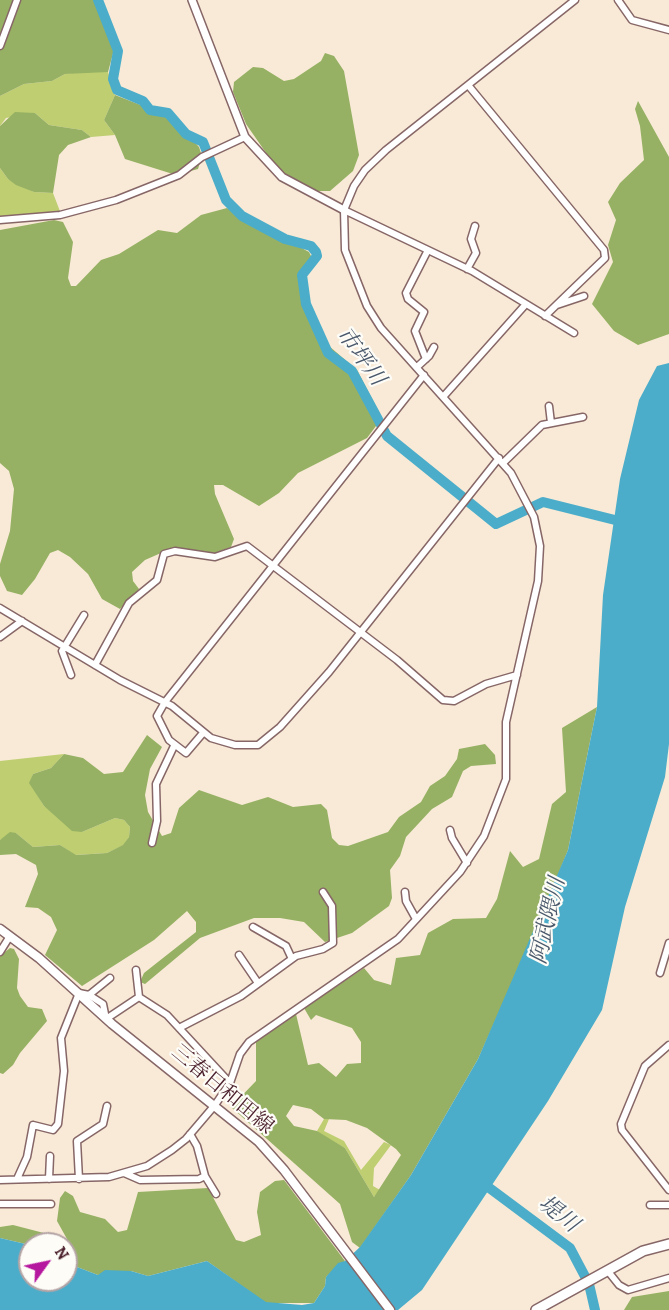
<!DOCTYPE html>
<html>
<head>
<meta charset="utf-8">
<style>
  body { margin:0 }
  #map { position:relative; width:669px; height:1310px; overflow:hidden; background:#f8ead6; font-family:Alegreya,serif }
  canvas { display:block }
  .north { position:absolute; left:18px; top:1232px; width:60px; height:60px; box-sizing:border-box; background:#fdfcf7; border:2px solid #b5a4a5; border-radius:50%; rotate:57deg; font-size:16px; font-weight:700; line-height:24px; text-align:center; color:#4a1f2b }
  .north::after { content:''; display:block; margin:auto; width:21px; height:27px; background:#b5179e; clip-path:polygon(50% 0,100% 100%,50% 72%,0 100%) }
</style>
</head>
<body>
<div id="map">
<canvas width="669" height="1310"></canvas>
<div class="north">N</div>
</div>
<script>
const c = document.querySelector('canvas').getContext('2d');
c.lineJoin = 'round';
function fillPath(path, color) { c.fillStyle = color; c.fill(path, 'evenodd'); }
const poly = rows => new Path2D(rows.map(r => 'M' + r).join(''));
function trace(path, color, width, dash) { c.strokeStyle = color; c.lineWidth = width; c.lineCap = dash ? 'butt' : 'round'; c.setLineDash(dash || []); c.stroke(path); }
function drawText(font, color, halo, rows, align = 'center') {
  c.font = font + ' Alegreya,"Noto Serif JP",serif'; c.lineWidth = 4.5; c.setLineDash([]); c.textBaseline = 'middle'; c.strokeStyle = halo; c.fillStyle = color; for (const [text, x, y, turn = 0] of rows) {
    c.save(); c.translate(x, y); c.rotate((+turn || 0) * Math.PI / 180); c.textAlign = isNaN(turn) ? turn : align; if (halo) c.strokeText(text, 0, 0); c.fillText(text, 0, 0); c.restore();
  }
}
fillPath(poly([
  [80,72,108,72,115,95,104,120,115,135,91,137,82,130,49,125,35,113,6,118,0,126,0,96,24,84,52,81,65,74],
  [0,168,8,179,34,192,53,193,61,214,26,215,0,222],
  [64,754,51,768,33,774,30,783,44,806,82,832,115,818,124,820,130,827,129,837,124,845,107,853,75,855,60,845,33,847,16,833,0,840,0,761],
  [324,1119,329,1119,324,1131,344,1141,361,1170,384,1142,391,1145,374,1168,373,1186,380,1190,374,1197,345,1148,320,1134,317,1131]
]), '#bece71');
fillPath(poly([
  [0,0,98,0,115,46,108,72,65,74,52,81,24,84,0,96],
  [325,53,334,56,344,71,359,155,353,171,330,191,317,191,278,170,246,124,233,92,234,82,253,67,263,68,284,81,294,79,321,61],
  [115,95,171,117,199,147,202,156,198,169,176,175,125,159,115,135,104,120],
  [638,101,669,157,669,334,638,345,614,331,592,304,613,262,608,245,616,220,608,202,620,183,644,160,640,126,635,109],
  [15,112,35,113,49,125,82,130,91,137,68,145,59,155,53,193,34,192,16,185,8,179,0,168,0,126],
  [227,208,309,252,313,260,304,279,312,317,329,346,357,370,382,418,367,438,298,473,279,493,259,506,223,485,214,485,215,494,234,539,231,547,209,555,170,549,145,560,132,572,133,581,139,589,120,609,102,599,88,574,70,557,58,550,50,553,35,579,22,595,7,591,0,576,0,564,10,531,14,489,9,471,0,463,0,230,54,220,63,222,73,242,68,278,71,286,76,286,101,260,119,254,158,230,177,233,201,215],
  [597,707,568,850,534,934,478,1059,411,1175,360,1248,352,1242,340,1204,231,1107,256,1081,256,1042,296,1014,308,1065,319,1063,336,1077,347,1064,361,1063,361,1042,352,1028,316,1015,311,1020,304,1008,364,968,374,980,391,985,396,958,420,955,428,933,453,919,486,918,497,899,510,851,523,867,539,859,552,804,566,792,562,728],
  [293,1105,311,1109,324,1119,346,1120,367,1128,396,1149,401,1155,374,1197,345,1148,317,1131,294,1126,286,1116],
  [147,735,162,747,150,769,145,795,148,812,162,836,171,833,179,808,199,790,242,805,268,797,293,807,321,804,327,810,332,838,339,845,348,846,388,832,399,817,421,802,430,786,445,776,457,759,459,749,485,744,495,755,496,764,471,766,463,771,452,797,432,809,406,837,400,856,390,870,392,898,389,906,352,933,325,942,304,922,280,918,254,918,200,938,145,984,140,982,144,973,196,932,196,922,187,911,154,940,82,986,45,955,57,930,51,917,38,908,25,907,38,874,36,865,16,854,0,855,0,840,10,832,16,833,33,847,60,845,76,855,107,853,123,845,129,837,130,827,124,820,115,818,82,832,72,831,44,806,29,783,33,774,51,768,64,754,83,758,104,774,123,772],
  [10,948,14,949,19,959,17,988,20,996,28,1007,42,1009,47,1021,20,1053,13,1065,3,1074,0,1073,0,956],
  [284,1180,345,1261,326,1277,325,1286,314,1303,266,1303,207,1261,148,1276,131,1271,98,1275,77,1267,72,1257,66,1256,66,1244,30,1245,0,1238,0,1227,13,1225,67,1239,57,1221,60,1198,65,1191,73,1196,80,1212,105,1219,118,1232,127,1230,138,1192,208,1188,236,1240,244,1242,261,1235,257,1212,260,1192,275,1181],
  [669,1291,669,1310,624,1310,632,1297]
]), '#96b163');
fillPath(poly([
  [669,363,669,744,665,777,625,907,602,1010,548,1101,422,1290,398,1310,0,1310,0,1238,30,1245,30,1280,66,1280,66,1256,72,1257,77,1267,98,1275,105,1270,131,1271,148,1276,207,1261,266,1302,302,1305,314,1303,325,1286,326,1277,338,1263,345,1261,360,1247,411,1175,478,1059,568,850,597,707,603,595,620,479,639,400,657,366]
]), '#4badca');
trace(poly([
  [98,0,118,51,113,79,117,90,143,101,150,110,168,113,186,134,203,142,226,200,242,216,285,239,311,246,316,252,317,256,302,275,306,304,328,353,352,371,387,436,496,524,543,502,627,523],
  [480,1181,570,1248,589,1284,595,1310]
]), '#4badca', 10);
const minor = poly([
  [618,0,632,20,669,30],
  [0,46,17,0],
  [468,85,604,250,605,258,545,316],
  [344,210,472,271,574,333],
  [0,220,60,215,116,200,179,175,202,157,245,137],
  [467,269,476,253,471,239,475,226],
  [557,305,584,296],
  [426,359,415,331,424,312,408,299,406,293,428,250],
  [417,367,429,356,434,347],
  [443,397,526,304],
  [549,406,551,423],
  [503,463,542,425,583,417],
  [0,608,120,680,172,706,211,738,235,745,258,745,280,727,329,672,499,458],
  [0,637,22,621],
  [95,665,129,603,157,580,164,554,175,551,215,557,247,546,397,660,443,700,454,701,486,684,517,675],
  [71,675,62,651,84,615],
  [203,733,186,753,169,740,157,716,165,702,424,375],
  [450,830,452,838,467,863],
  [152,843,157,821,156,784,174,746],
  [405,892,406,901,416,919],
  [253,927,286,946,292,959],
  [0,952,10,936],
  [239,955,258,983],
  [136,970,139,997,167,1015,230,1083],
  [660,973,669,943],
  [89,995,110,978],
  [106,1019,139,997],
  [179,1028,241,996,296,956,323,949,333,943,332,906,323,892],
  [669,1045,645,1066,621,1124,622,1130,669,1190],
  [190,1134,197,1146,205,1176,216,1194],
  [124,1173,140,1180,199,1179,205,1176],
  [17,1179,27,1157,33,1125,53,1130,58,1124,64,1071,61,1038,79,993,89,995,103,1004,106,1019],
  [49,1179,50,1156],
  [79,1179,77,1141,103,1124,107,1106],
  [0,1180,109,1177,147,1166,172,1150,186,1139,215,1105,230,1083,240,1054,249,1042,398,939,460,872,484,836,506,779,506,722,538,581,540,546,534,517,511,473,381,328,367,306,345,250,344,210,354,186,365,170,386,150,575,0],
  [0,1204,51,1204],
  [650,1205,669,1205],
  [607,1270,619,1285,628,1290,669,1278]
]);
const tertiary = poly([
  [192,0,245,137,282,177,344,210]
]);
const secondary = poly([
  [0,929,39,958,112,1024,259,1142,284,1170,390,1310]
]);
const primary = poly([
  [536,1310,643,1251,669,1244]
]);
trace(minor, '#876667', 9);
trace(tertiary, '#876667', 10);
trace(secondary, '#876667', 11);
trace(primary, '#876667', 12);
trace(minor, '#fff', 6);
trace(tertiary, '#fff', 7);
trace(secondary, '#fff', 8);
trace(primary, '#fff', 9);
drawText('21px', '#4a1f2b', '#fdfcf7', [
  ["三春日和田線",222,1090,40]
]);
drawText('italic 22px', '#4a586b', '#fdfcf7', [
  ["市坪川",360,357,54],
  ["阿武隈川",549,921,-77],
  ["堤川",558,1215,38]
]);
</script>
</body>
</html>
